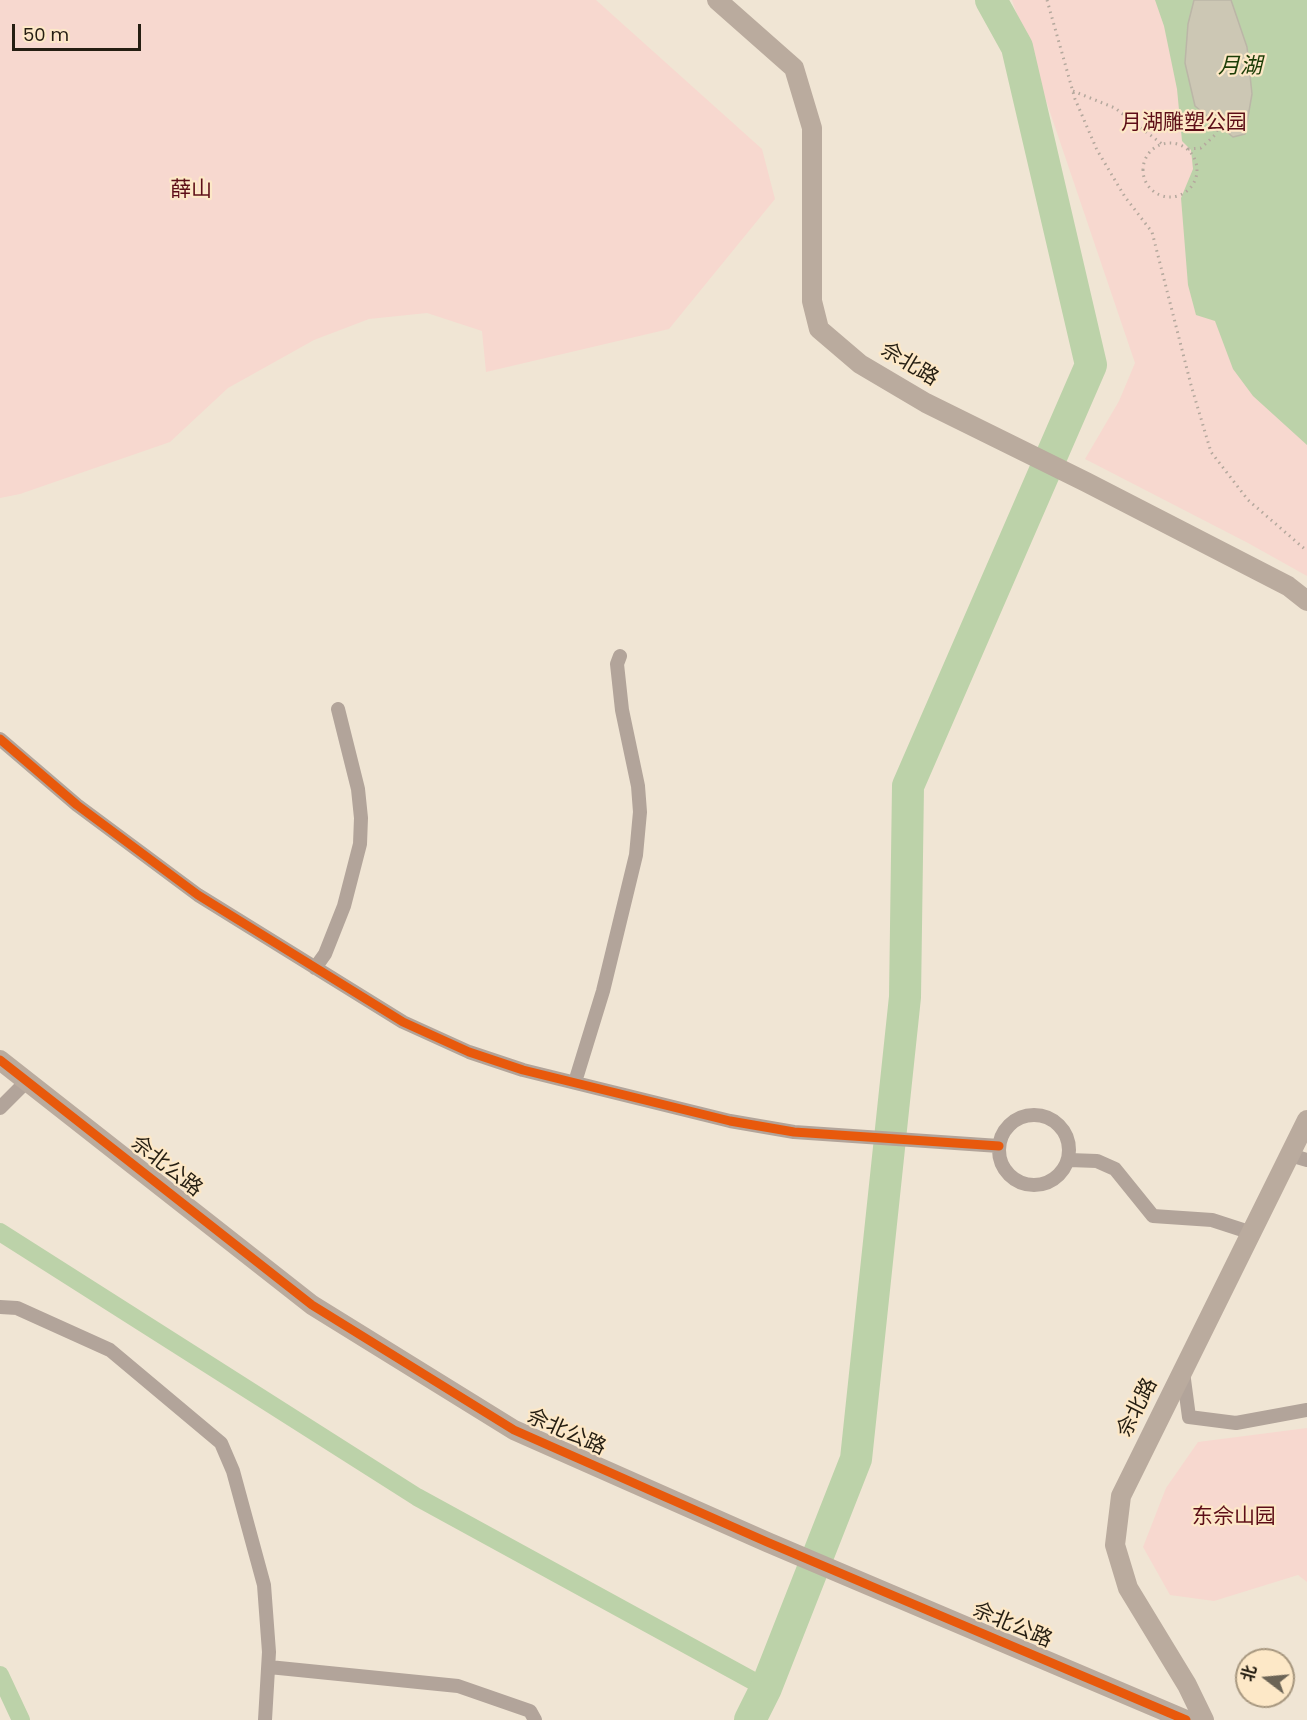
<!DOCTYPE html>
<html>
<head>
<meta charset="utf-8">
<style>
  body { margin:0 }
  #map { position:relative; width:1307px; height:1720px; overflow:hidden; background:#f0e5d4; font-family:Poppins,"Noto Sans SC",sans-serif }
  canvas { display:block }
  .north { position:absolute; left:1235px; top:1648px; width:60px; height:60px; box-sizing:border-box; background:#fde8c7; border:2px solid #a7977f; border-radius:50%; rotate:286deg; font-size:16px; font-weight:700; line-height:24px; text-align:center; color:#251e12 }
  .north::after { content:''; display:block; margin:auto; width:21px; height:27px; background:#6c6456; clip-path:polygon(50% 0,100% 100%,50% 72%,0 100%) }
  .scale { position:absolute; left:12px; top:24px; width:129px; height:27px; box-sizing:border-box; border:3px solid #251e12; border-top:0; padding-left:8px; font-size:18px; line-height:21px; white-space:nowrap; color:#251e12; -webkit-text-stroke:4px #fde8c7; paint-order:stroke }
</style>
</head>
<body>
<div id="map">
<canvas width="1307" height="1720"></canvas>
<div class="north">北</div>
<div class="scale">50 m</div>
</div>
<script>
const c = document.querySelector('canvas').getContext('2d');
c.lineJoin = 'round';
function fillPath(path, color) { c.fillStyle = color; c.fill(path, 'evenodd'); }
const poly = rows => new Path2D(rows.map(r => 'M' + r).join(''));
function trace(path, color, width, dash) { c.strokeStyle = color; c.lineWidth = width; c.lineCap = dash ? 'butt' : 'round'; c.setLineDash(dash || []); c.stroke(path); }
function drawText(font, color, halo, rows, align = 'center') {
  c.font = font + ' Poppins,"Noto Sans SC",sans-serif'; c.lineWidth = 4.5; c.setLineDash([]); c.textBaseline = 'middle'; c.strokeStyle = halo; c.fillStyle = color; for (const [text, x, y, turn = 0] of rows) {
    c.save(); c.translate(x, y); c.rotate((+turn || 0) * Math.PI / 180); c.textAlign = isNaN(turn) ? turn : align; if (halo) c.strokeText(text, 0, 0); c.fillText(text, 0, 0); c.restore();
  }
}
fillPath(poly([
  [0,0,596,0,762,149,775,199,669,329,486,372,482,331,427,313,369,319,314,340,228,388,170,442,20,494,0,498],
  [1012,0,1307,0,1307,576,1248,543,1085,459,1119,401,1135,363],
  [1307,1428,1307,1582,1298,1575,1214,1601,1170,1595,1143,1547,1166,1488,1198,1442]
]), '#f7d8cf');
fillPath(poly([
  [1155,0,1307,0,1307,445,1253,396,1233,369,1215,321,1196,315,1188,285,1181,198,1193,169,1191,150,1182,141,1177,89,1164,26]
]), '#bcd2a9');
trace(poly([
  [0,1232,417,1497,766,1688],
  [0,1675,21,1720]
]), '#bcd2a9', 18);
trace(poly([
  [750,1720,766,1688,856,1459,905,997,908,786,1091,365,1017,47,991,0]
]), '#bcd2a9', 32);
const building = poly([
  [1194,0,1231,0,1247,47,1252,94,1245,134,1233,137,1195,106,1185,63,1188,24,1194,0]
]);
fillPath(building, '#ccc7b4');
trace(building, '#bbb6a7', 1.5);
trace(poly([
  [1047,0,1075,99,1097,150,1125,197,1152,232,1191,385,1211,452,1248,500,1307,551],
  [1073,91,1115,108,1162,144],
  '1143 170a27 27 0 1 1 54 0a27 27 0 1 1-54 0Z',
  [1188,149,1201,148,1215,135,1219,126]
]), '#b4a89d', 3, [1.5, 4.5]);
trace(poly([
  [0,739,77,805,198,895,403,1022,469,1052,523,1070,730,1121,794,1132,999,1146],
  [315,968,325,954,344,906,360,844,361,818,358,789,338,709],
  [575,1082,603,991,636,855,640,812,638,786,622,710,617,664,620,656],
  [0,1108,27,1081],
  '999 1150a35 35 0 1 1 70 0a35 35 0 1 1-70 0Z',
  [1290,1155,1307,1160],
  [1069,1160,1097,1161,1115,1169,1153,1216,1212,1220,1252,1233],
  [0,1307,17,1308,110,1350,221,1443,233,1471,264,1585,269,1652,265,1720],
  [1183,1372,1189,1417,1236,1423,1307,1410],
  [269,1667,458,1686,530,1711,535,1720]
]), '#b2a49a', 14);
trace(poly([
  [717,0,794,68,812,128,812,301,819,329,860,364,926,403,1086,482,1288,586,1307,601],
  [0,1060,312,1305,514,1430,767,1542,1186,1720],
  [1204,1720,1187,1685,1128,1588,1115,1545,1121,1496,1307,1120]
]), '#baab9e', 20);
trace(poly([
  [0,739,77,805,198,895,403,1022,469,1052,523,1070,730,1121,794,1132,999,1146],
  [0,1060,312,1305,514,1430,767,1542,1186,1720]
]), '#e8590c', 9);
drawText('21px', '#5d0e17', '#fde8c7', [
  ["月湖雕塑公园",1184,124],
  ["薛山",191,191],
  ["东佘山园",1234,1518]
]);
drawText('21px', '#251e12', '#fde8c7', [
  ["佘北路",909,365,31],
  ["佘北公路",166,1167,38],
  ["佘北路",1138,1408,-63],
  ["佘北公路",566,1433,24],
  ["佘北公路",1012,1626,23]
]);
drawText('italic 22px', '#1c3d06', '#fde8c7', [
  ["月湖",1240,67]
]);
</script>
</body>
</html>
